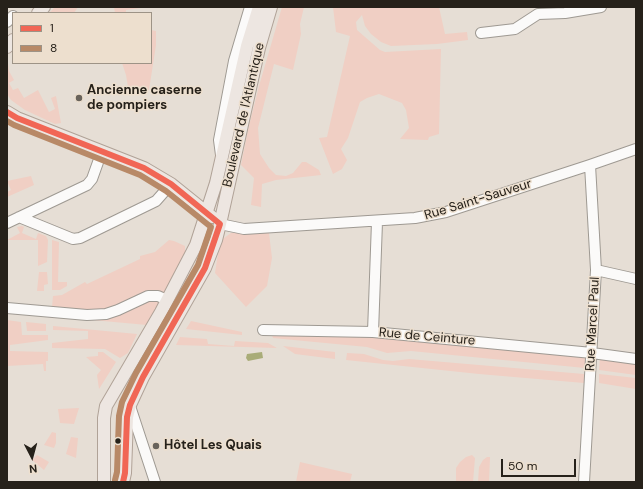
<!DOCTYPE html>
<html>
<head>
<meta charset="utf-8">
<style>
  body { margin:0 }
  #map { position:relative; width:643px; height:489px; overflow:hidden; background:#e6ded5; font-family:"DM Sans",sans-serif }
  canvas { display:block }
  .frame { position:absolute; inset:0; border:8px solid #26211a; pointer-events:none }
  .legend { position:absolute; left:12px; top:12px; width:140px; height:52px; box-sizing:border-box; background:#eddfce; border:1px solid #9d9386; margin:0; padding:5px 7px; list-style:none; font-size:12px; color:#26211a }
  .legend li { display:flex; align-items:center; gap:8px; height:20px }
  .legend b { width:20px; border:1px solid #9d9386 }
  .north { position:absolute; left:12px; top:437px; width:40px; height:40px; -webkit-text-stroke:3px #eddfce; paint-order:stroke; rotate:174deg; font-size:11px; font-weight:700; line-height:16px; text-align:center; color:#26211a }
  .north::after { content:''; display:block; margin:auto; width:14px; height:18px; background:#26211a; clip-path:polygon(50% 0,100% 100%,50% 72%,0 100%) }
  .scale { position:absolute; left:501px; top:459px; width:75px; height:18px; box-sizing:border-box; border:2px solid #26211a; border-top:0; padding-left:5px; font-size:12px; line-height:14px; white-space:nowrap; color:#26211a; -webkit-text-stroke:3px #eddfce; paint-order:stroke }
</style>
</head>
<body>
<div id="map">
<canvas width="643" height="489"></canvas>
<div class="frame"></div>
<ul class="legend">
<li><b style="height:5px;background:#f16655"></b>1</li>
<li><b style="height:5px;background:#b88967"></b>8</li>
</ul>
<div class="north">N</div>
<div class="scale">50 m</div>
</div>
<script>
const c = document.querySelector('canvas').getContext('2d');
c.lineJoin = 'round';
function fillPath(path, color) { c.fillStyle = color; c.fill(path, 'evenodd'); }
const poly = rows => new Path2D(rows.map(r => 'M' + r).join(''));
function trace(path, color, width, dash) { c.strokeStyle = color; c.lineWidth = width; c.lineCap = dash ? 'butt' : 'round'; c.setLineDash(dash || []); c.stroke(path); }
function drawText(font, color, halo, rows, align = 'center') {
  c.font = font + ' "DM Sans",sans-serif'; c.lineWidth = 3; c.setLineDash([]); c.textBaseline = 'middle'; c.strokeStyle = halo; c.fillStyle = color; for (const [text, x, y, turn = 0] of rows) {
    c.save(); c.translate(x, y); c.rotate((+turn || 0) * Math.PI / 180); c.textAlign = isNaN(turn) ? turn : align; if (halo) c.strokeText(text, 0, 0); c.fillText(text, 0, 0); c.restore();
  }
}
fillPath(poly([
  [55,7,78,7,74,13,49,13],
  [114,7,141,7,141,8,126,10,126,13,115,13],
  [282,7,304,7,300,24,301,34,293,70,274,64,258,128,260,154,269,168,276,175,286,176,293,173,302,162,306,162,319,170,321,175,276,180,262,184,261,207,251,205,254,178,241,165,248,130,259,86],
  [333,7,439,7,445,34,467,32,468,40,437,44,391,46,381,42,371,34,365,26,362,15,356,22,357,30,380,50,385,52,441,49,439,134,429,137,428,140,400,139,409,128,406,110,402,103,379,94,367,98,360,102,348,138,341,149,347,160,342,169,333,174,319,138,327,137,350,36,336,32],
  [151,30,156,31,156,45,149,90,129,93,126,75,122,63,151,63],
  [8,63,9,71,14,80,9,83,13,90,18,88,24,98,38,90,49,112,55,109,51,98,56,96,61,123,55,124,25,110,11,100,7,94],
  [31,176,34,185,7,197,7,192,11,190,7,181],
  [22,226,24,227,22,233,36,239,38,233,46,236,48,240,47,262,38,266,38,240,7,240,20,233,17,227],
  [231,233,269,233,272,258,267,286,246,307,215,273,220,241],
  [52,240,59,242,58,282,67,282,67,286,60,290,52,290],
  [169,240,174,241,185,246,185,257,170,281,157,309,147,325,92,320,78,310,52,307,53,296,62,295,85,282,87,284,140,259,140,256,155,252],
  [39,272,47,272,48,284,44,285,44,291,37,291],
  [7,320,21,322,22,335,48,335,48,340,10,345,10,351,48,352,48,361,46,361,46,371,44,371,43,364,7,366],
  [191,321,242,332,242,335,186,329],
  [26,322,46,324,46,331,27,331],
  [53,326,137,334,128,353,120,358,105,349,52,348,52,343,88,339,88,331,53,330],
  [271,333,372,337,586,355,585,368,411,351,387,353,367,347,273,338],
  [180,337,207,339,208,344,234,346,235,341,268,343,277,348,176,345],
  [283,346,335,352,335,359,295,354],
  [98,352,103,352,116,362,99,389,97,375,101,370,86,357,98,356],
  [347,353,364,354,383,360,393,361,409,359,584,374,584,383,479,374,346,360],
  [600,358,636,363,636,375,599,370],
  [599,374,636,378,636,389,599,383],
  [79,408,74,424,60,423,58,409],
  [52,432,56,433,56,443,54,448,44,445],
  [71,437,78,438,76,458,66,454],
  [37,455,49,462,44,470,32,460],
  [472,455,475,458,473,482,456,482,456,468,460,462,466,457],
  [487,457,490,457,489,482,478,482,479,467,483,460],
  [300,462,352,474,350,482,296,482]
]), '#f0cfc4');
fillPath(poly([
  [262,352,263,358,248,361,246,358,247,354]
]), '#a9ac78');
const minor = poly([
  [7,22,13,16],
  [481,33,515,29,538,14,565,13,601,7],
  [221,155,219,140,234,61,250,7],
  [19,217,73,239,80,238,156,201,171,184],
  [7,223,87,185,92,179,102,151],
  [220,224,244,229,415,218,446,212,590,165,636,149],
  [596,270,636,279],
  [7,308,87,315,106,314,118,310,148,296,158,296,167,300],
  [263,330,373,332,592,353,636,359],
  [373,332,377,222],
  [130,406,155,482],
  [584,482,596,270,590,165]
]);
const major = poly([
  [38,13,44,7],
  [7,47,13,40],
  [7,112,17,118,144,168,171,184,212,217],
  [104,482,104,418,106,406,161,312,196,245,216,183,247,46,259,7],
  [123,482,125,473,127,417,130,405,143,377,205,268,216,240,220,224,259,48,271,7]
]);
trace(minor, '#9e9992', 12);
trace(major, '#b0a297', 14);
trace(minor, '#fbfaf9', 10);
trace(major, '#ede6e1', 12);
trace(poly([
  [7,112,17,118,144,168,171,184,220,224,205,268,143,377,130,405,127,417,125,473,123,482]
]), '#f16655', 6);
trace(poly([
  [7,121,14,125,140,175,166,191,211,227,198,265,136,373,122,402,119,416,117,472,115,480]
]), '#b88967', 6);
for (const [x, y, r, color] of [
  [79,98,4,"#69635b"],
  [118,441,3.5,"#26211a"],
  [156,446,4,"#69635b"]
]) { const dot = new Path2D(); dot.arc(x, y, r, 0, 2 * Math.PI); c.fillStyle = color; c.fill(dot); trace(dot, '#eddfce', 1.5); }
drawText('bold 13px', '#26211a', '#eddfce', [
  ["Ancienne caserne",87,91],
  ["de pompiers",87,106],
  ["Hôtel Les Quais",164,446]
], 'left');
drawText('13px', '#26211a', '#eddfce', [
  ["Boulevard de l'Atlantique",244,115,-77],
  ["Rue Saint-Sauveur",478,200,-17],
  ["Rue Marcel Paul",593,324,-87],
  ["Rue de Ceinture",427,337,5]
]);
</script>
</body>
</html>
